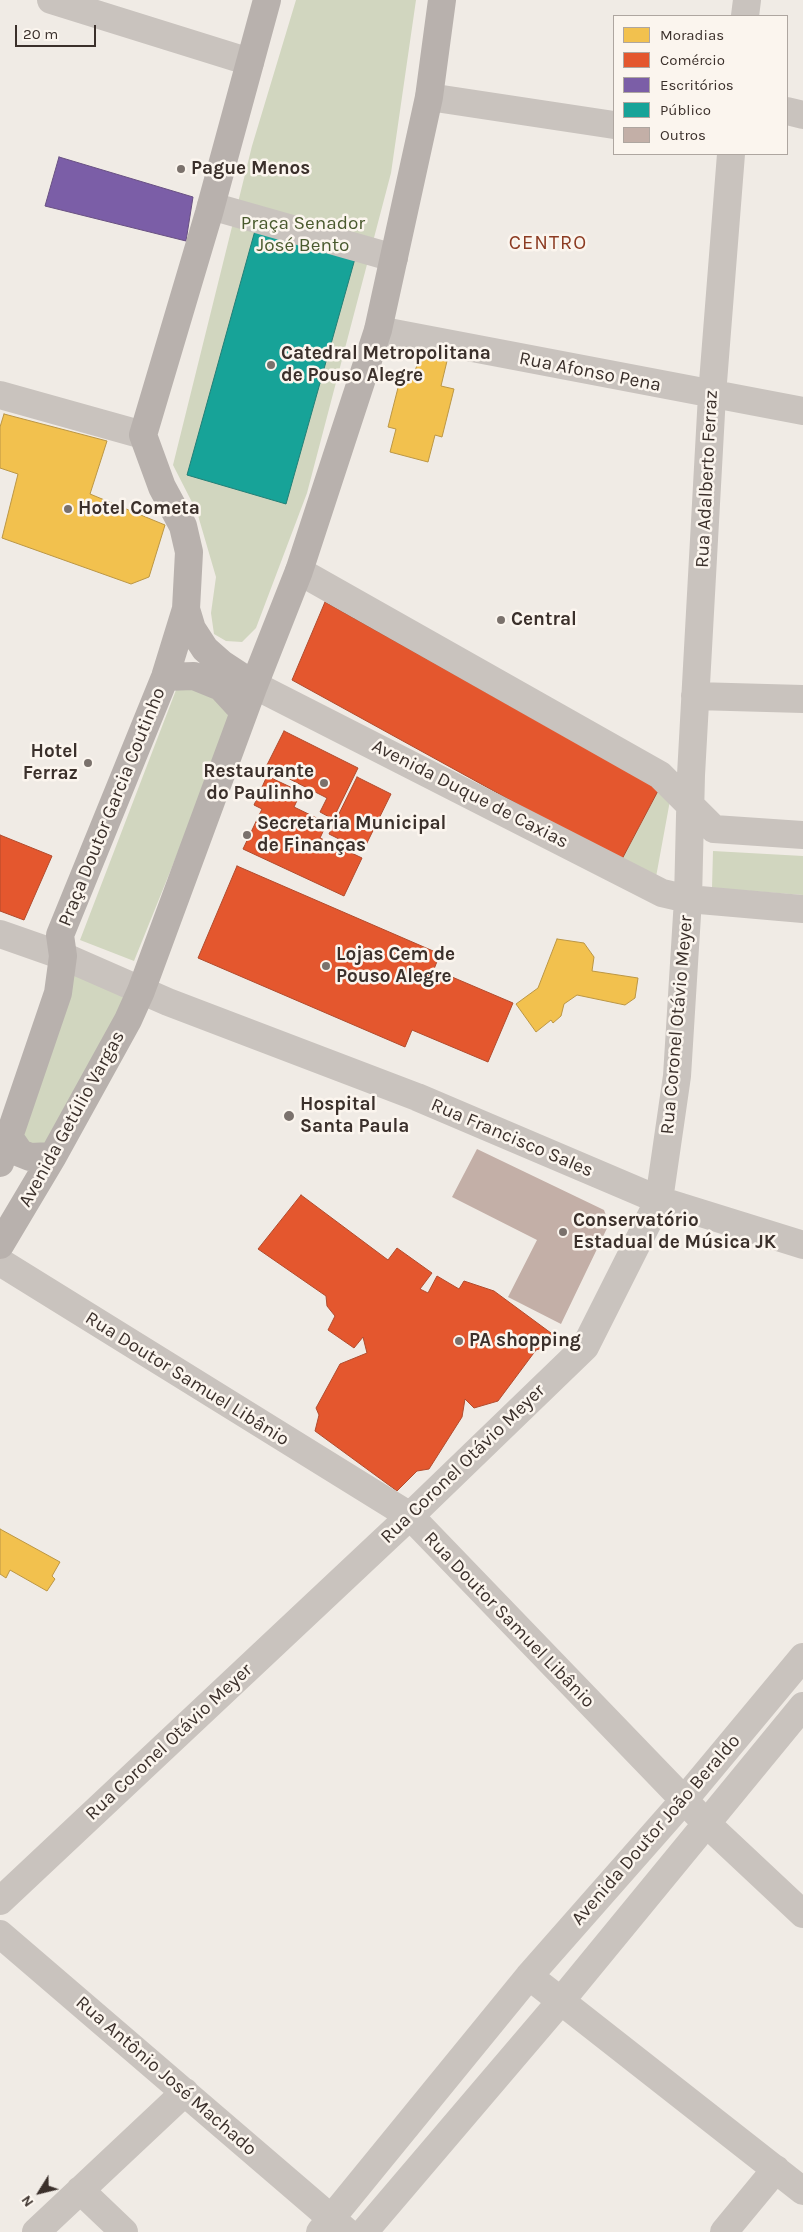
<!DOCTYPE html>
<html>
<head>
<meta charset="utf-8">
<style>
  body { margin:0 }
  #map { position:relative; width:803px; height:2232px; overflow:hidden; background:#f0ebe5; font-family:Karla,sans-serif }
  canvas { display:block }
  .legend { position:absolute; left:613px; top:15px; width:175px; height:140px; box-sizing:border-box; background:#fbf5ee; border:1px solid #aea6a0; margin:0; padding:6px 9px; list-style:none; font-size:15px; color:#3b302b }
  .legend li { display:flex; align-items:center; gap:10px; height:25px }
  .legend b { width:25px; border:1px solid #aea6a0 }
  .north { position:absolute; left:15px; top:2167px; width:50px; height:50px; -webkit-text-stroke:4px #fbf5ee; paint-order:stroke; rotate:234deg; font-size:14px; font-weight:700; line-height:20px; text-align:center; color:#3b302b }
  .north::after { content:''; display:block; margin:auto; width:18px; height:22px; background:#3b302b; clip-path:polygon(50% 0,100% 100%,50% 72%,0 100%) }
  .scale { position:absolute; left:15px; top:25px; width:81px; height:22px; box-sizing:border-box; border:2px solid #3b302b; border-top:0; padding-left:6px; font-size:15px; line-height:18px; white-space:nowrap; color:#3b302b; -webkit-text-stroke:4px #fbf5ee; paint-order:stroke }
</style>
</head>
<body>
<div id="map">
<canvas width="803" height="2232"></canvas>
<ul class="legend">
<li><b style="height:14px;background:#f2c14e"></b>Moradias</li>
<li><b style="height:14px;background:#e4572e"></b>Comércio</li>
<li><b style="height:14px;background:#7b5ea7"></b>Escritórios</li>
<li><b style="height:14px;background:#17a398"></b>Público</li>
<li><b style="height:14px;background:#c3afa7"></b>Outros</li>
</ul>
<div class="north">N</div>
<div class="scale">20 m</div>
</div>
<script>
const c = document.querySelector('canvas').getContext('2d');
c.lineJoin = 'round';
function fillPath(path, color) { c.fillStyle = color; c.fill(path, 'evenodd'); }
const poly = rows => new Path2D(rows.map(r => 'M' + r).join(''));
function trace(path, color, width, dash) { c.strokeStyle = color; c.lineWidth = width; c.lineCap = dash ? 'butt' : 'round'; c.setLineDash(dash || []); c.stroke(path); }
function drawText(font, color, halo, rows, align = 'center') {
  c.font = font + ' Karla,sans-serif'; c.lineWidth = 5; c.setLineDash([]); c.textBaseline = 'middle'; c.strokeStyle = halo; c.fillStyle = color; for (const [text, x, y, turn = 0] of rows) {
    c.save(); c.translate(x, y); c.rotate((+turn || 0) * Math.PI / 180); c.textAlign = isNaN(turn) ? turn : align; if (halo) c.strokeText(text, 0, 0); c.fillText(text, 0, 0); c.restore();
  }
}
fillPath(poly([
  [296,0,416,0,391,173,307,493,256,628,242,642,226,641,214,634,211,613,216,577,197,512,173,465,252,146],
  [199,684,219,698,231,721,134,961,80,940,176,690],
  [659,789,671,795,656,877,621,861],
  [713,851,803,856,803,895,712,888],
  [75,970,130,995,49,1149,32,1149,18,1136]
]), '#d1d6bf');
const homes = poly([
  [420,354,447,361,441,386,454,389,442,437,435,435,428,462,390,452,396,429,388,427,401,376,413,379,420,354],
  [4,414,107,441,90,494,165,525,149,577,131,584,2,538,18,474,0,468,0,427,4,414],
  [557,939,584,943,594,957,592,971,638,978,635,998,625,1005,577,995,564,1004,561,1016,553,1023,551,1020,536,1032,516,1004,538,988,557,939],
  [0,1529,60,1562,52,1576,55,1579,47,1591,10,1570,6,1578,0,1574,0,1529]
]);
fillPath(homes, '#f2c14e');
trace(homes, '#bb9644', 1);
const shops = poly([
  [325,602,659,789,621,861,292,680,325,602],
  [284,731,358,768,333,819,320,812,327,798,266,767,284,731],
  [267,776,301,792,294,807,327,823,320,838,362,858,344,896,243,849,262,809,254,805,267,776],
  [357,777,391,794,363,851,329,834,357,777],
  [0,835,52,856,24,920,0,911,0,835],
  [237,866,440,954,432,974,443,979,445,974,513,1003,488,1062,412,1030,405,1047,198,958,237,866],
  [301,1195,388,1260,397,1248,432,1273,420,1289,428,1293,437,1276,459,1289,464,1281,494,1291,555,1336,552,1345,536,1350,498,1401,474,1408,465,1399,462,1417,429,1469,417,1471,397,1491,315,1431,319,1415,316,1408,340,1364,367,1353,363,1337,354,1348,328,1330,335,1316,327,1306,326,1296,258,1249,301,1195]
]);
fillPath(shops, '#e4572e');
trace(shops, '#b14b2d', 1);
const offices = poly([
  [59,157,193,197,186,241,45,206,59,157]
]);
fillPath(offices, '#7b5ea7');
trace(offices, '#685082', 1);
const public = poly([
  [256,227,356,255,286,504,187,475,256,227]
]);
fillPath(public, '#17a398');
trace(public, '#228077', 1);
fillPath(poly([
  [477,1149,604,1210,609,1224,561,1324,508,1297,537,1240,452,1197]
]), '#c3afa7');
trace(poly([
  [51,0,250,62],
  [745,16,747,0],
  [429,97,614,125],
  [787,111,803,115],
  [211,206,394,258],
  [378,330,803,411],
  [0,395,143,435],
  [299,571,660,775,714,829,803,835],
  [254,685,662,893,688,899,803,909],
  [695,696,803,699],
  [0,934,63,956,168,1002,417,1097,659,1200,803,1245],
  [0,1262,410,1516,707,1824,803,1914],
  [0,1901,410,1516,585,1347,659,1200,677,1076,688,899,691,775,712,395,731,154],
  [0,1934,346,2231],
  [529,1976,803,2191],
  [80,2190,124,2232],
  [36,2232,185,2092],
  [320,2232,529,1976,684,1800,803,1657],
  [364,2232,560,2002,803,1706],
  [724,2232,776,2169]
]), '#c9c3be', 28);
trace(poly([
  [186,609,192,629,205,649,222,664,254,685],
  [165,677,194,676,221,687,244,712],
  [9,1137,20,1153,30,1157,53,1156],
  [0,1163,58,993,63,956,60,935,165,677,186,609,189,552,183,526,162,487,143,435,209,213,267,0],
  [0,1245,53,1156,128,1020,141,991,254,685,299,571,378,330,429,97,442,0]
]), '#b8b1ad', 28);
for (const [x, y, r, color] of [
  [181,169,5,"#7a716c"],
  [271,365,5,"#7a716c"],
  [68,509,5,"#7a716c"],
  [501,620,5,"#7a716c"],
  [88,763,5,"#7a716c"],
  [324,783,5,"#7a716c"],
  [247,835,5,"#7a716c"],
  [326,966,5,"#7a716c"],
  [289,1116,6,"#7a716c"],
  [563,1232,5,"#7a716c"],
  [459,1341,5,"#7a716c"]
]) { const dot = new Path2D(); dot.arc(x, y, r, 0, 2 * Math.PI); c.fillStyle = color; c.fill(dot); trace(dot, '#fbf5ee', 2); }
drawText('bold 19px', '#3b302b', '#fbf5ee', [
  ["Pague Menos",191,169],
  ["Catedral Metropolitana",281,354],
  ["de Pouso Alegre",281,376],
  ["Hotel Cometa",78,509],
  ["Central",511,620],
  ["Hotel",78,752,"right"],
  ["Ferraz",78,774,"right"],
  ["Restaurante",314,772,"right"],
  ["do Paulinho",314,794,"right"],
  ["Secretaria Municipal",257,824],
  ["de Finanças",257,846],
  ["Lojas Cem de",336,955],
  ["Pouso Alegre",336,977],
  ["Hospital",300,1105],
  ["Santa Paula",300,1127],
  ["Conservatório",573,1221],
  ["Estadual de Música JK",573,1243],
  ["PA shopping",469,1341]
], 'left');
drawText('19px', '#4a5a2e', '#fbf5ee', [
  ["Praça Senador",303,224],
  ["José Bento",303,246]
]);
drawText('19px', '#3b302b', '#fbf5ee', [
  ["Rua Afonso Pena",590,372,11],
  ["Rua Adalberto Ferraz",707,479,-87],
  ["Avenida Duque de Caxias",470,794,27],
  ["Praça Doutor Garcia Coutinho",112,807,-68],
  ["Rua Coronel Otávio Meyer",677,1025,-85],
  ["Avenida Getúlio Vargas",72,1119,-61],
  ["Rua Francisco Sales",512,1138,23],
  ["Rua Doutor Samuel Libânio",187,1379,32],
  ["Rua Coronel Otávio Meyer",463,1464,-44],
  ["Rua Doutor Samuel Libânio",509,1620,46],
  ["Rua Coronel Otávio Meyer",169,1742,-43],
  ["Avenida Doutor João Beraldo",656,1830,-49],
  ["Rua Antônio José Machado",166,2076,41]
]);
c.letterSpacing = '1px';
drawText('20px', '#8c3b22', '#fbf5ee', [
  ["CENTRO",548,243]
]);
c.letterSpacing = '0px';
</script>
</body>
</html>
